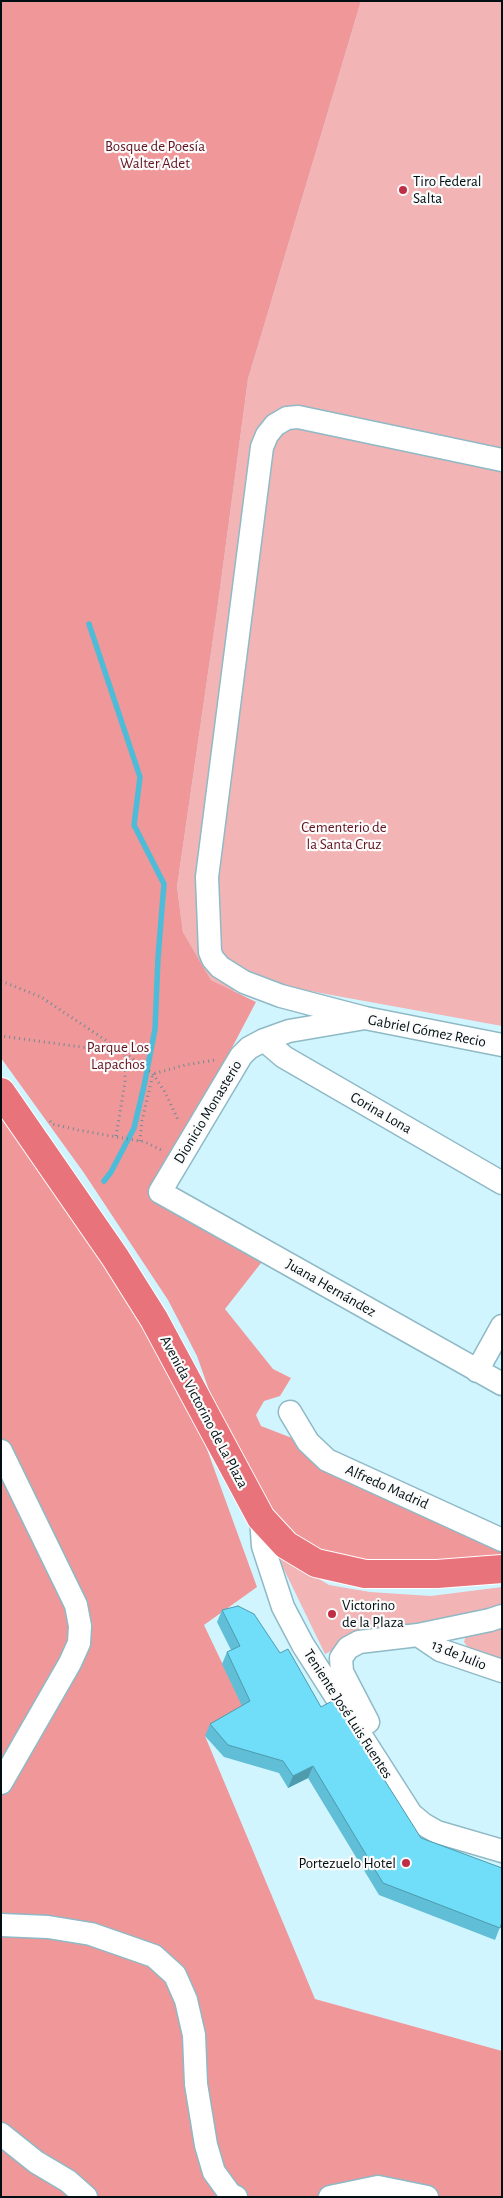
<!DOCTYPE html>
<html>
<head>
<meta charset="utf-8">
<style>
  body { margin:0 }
  #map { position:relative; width:503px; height:2198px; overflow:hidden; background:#d1f5ff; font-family:"Alegreya Sans",sans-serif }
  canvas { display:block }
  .frame { position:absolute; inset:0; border:2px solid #010e12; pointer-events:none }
</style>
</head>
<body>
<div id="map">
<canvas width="503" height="2198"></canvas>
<div class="frame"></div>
</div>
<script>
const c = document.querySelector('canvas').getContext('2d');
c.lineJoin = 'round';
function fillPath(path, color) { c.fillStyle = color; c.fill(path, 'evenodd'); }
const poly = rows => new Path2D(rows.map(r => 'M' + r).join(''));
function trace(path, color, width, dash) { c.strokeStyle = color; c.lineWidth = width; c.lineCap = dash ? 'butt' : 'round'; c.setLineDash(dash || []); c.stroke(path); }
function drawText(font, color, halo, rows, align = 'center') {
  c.font = font + ' "Alegreya Sans",sans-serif'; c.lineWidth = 4.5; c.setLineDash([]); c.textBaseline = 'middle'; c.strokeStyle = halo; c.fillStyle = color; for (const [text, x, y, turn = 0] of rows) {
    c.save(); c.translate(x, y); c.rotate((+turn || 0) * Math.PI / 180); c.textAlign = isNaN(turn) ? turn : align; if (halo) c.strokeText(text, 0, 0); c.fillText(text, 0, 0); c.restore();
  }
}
fillPath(poly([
  [361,1,502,1,502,1026,260,982,233,991,211,980,183,932,177,887,217,611,248,379],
  [276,1553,329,1585,370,1592,431,1596,502,1587,502,1606,486,1612,372,1631,325,1654],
  [502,1620,502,1661,470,1650,464,1642,466,1634]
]), '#f2b4b5');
fillPath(poly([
  [1,1,361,1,248,379,217,611,177,887,183,932,211,980,256,1002,155,1194,265,1258,225,1309,273,1369,291,1378,280,1396,264,1401,256,1415,261,1426,292,1438,502,1546,502,1557,361,1565,323,1556,289,1533,261,1503,215,1407,197,1356,168,1300,84,1173,1,1058],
  [1,1111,145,1321,204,1441,257,1587,204,1625,246,1713,205,1736,315,1999,502,2051,502,2197,1,2197]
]), '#f0979a');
trace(poly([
  [89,624,140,777,134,825,164,884,158,958,155,1029,144,1086,134,1128,111,1172,104,1181]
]), '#4cbcd8', 5.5);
const minor = poly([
  [365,1018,281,996,244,982,220,967,213,959,210,952,207,877,262,447,267,435,275,425,287,418,298,417,502,460],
  [264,1040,284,1057,502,1183],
  [502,1045,365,1018,289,1031,264,1040,249,1048,241,1056,160,1192,502,1384],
  [477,1371,502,1326],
  [290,1412,308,1442,327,1460,502,1540],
  [1,1451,76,1605,80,1626,79,1643,70,1663,1,1783],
  [261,1518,263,1546,283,1607,303,1645,411,1814,423,1824,437,1832,502,1851],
  [418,1635,440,1650,502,1671],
  [368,1722,342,1672,341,1658,348,1648,359,1642,418,1635,490,1620,502,1616],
  [1,1925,48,1927,91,1934,154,1956,175,1975,186,2000,194,2035,196,2084,206,2145,214,2172,230,2194,236,2197],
  [1,2134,36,2162,68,2181,86,2197],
  [330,2197,378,2187,427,2197]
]);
const highway = poly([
  [1,1092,115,1257,154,1319,261,1518,286,1545,316,1563,365,1574,437,1574,502,1569]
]);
trace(minor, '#8eb9c5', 25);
trace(highway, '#fff', 30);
trace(poly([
  [1,981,41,997,125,1053,1,1036],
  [125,1053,153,1074,165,1092,179,1122],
  [50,1121,52,1124,78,1130,145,1142,163,1151],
  [116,1136,125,1082,125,1054],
  [140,1141,142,1121,153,1074,185,1065,215,1060]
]), '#718b92', 3, [1, 4]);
trace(minor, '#fff', 22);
trace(highway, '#e9737b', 28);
fillPath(poly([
  [222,1610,280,1653,421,1838,502,1922,495,1940,379,1895,308,1778,288,1788,279,1773,224,1757,205,1736,210,1724,242,1706,222,1664,227,1652,231,1650,217,1622]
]), '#60bed6');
fillPath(poly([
  [313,1766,308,1778,288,1788,293,1776]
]), '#4e9bae');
const building = poly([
  [238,1606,254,1614,280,1653,288,1649,321,1707,334,1700,421,1838,502,1868,502,1922,500,1928,383,1883,313,1766,293,1776,283,1761,228,1745,210,1724,250,1701,227,1652,240,1646,222,1610,238,1606]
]);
fillPath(building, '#70ddf9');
trace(building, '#4e9bae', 1);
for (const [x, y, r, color] of [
  [403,190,5,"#bf2e45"],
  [332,1614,5,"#bf2e45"],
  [406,1863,5,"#bf2e45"]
]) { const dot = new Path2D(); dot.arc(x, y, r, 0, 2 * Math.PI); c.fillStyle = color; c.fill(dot); trace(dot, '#fbfbfb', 2); }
drawText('15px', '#621420', '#fbfbfb', [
  ["Bosque de Poesía",155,146],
  ["Walter Adet",155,163],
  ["Cementerio de",344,827],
  ["la Santa Cruz",344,844],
  ["Parque Los",118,1047],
  ["Lapachos",118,1064]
]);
drawText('15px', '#010e12', '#fbfbfb', [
  ["Tiro Federal",413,181],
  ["Salta",413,198],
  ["Victorino",342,1605],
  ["de la Plaza",342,1622],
  ["Portezuelo Hotel",396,1863,"right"]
], 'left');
drawText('15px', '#010e12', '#fbfbfb', [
  ["Gabriel Gómez Recio",427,1031,11],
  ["Dionicio Monasterio",208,1112,-59],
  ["Corina Lona",381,1113,30],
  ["Juana Hernández",331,1288,30],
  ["Avenida Victorino de La Plaza",204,1412,62],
  ["Alfredo Madrid",387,1487,24],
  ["13 de Julio",459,1655,22],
  ["Teniente José Luis Fuentes",348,1714,57]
]);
</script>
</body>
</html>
